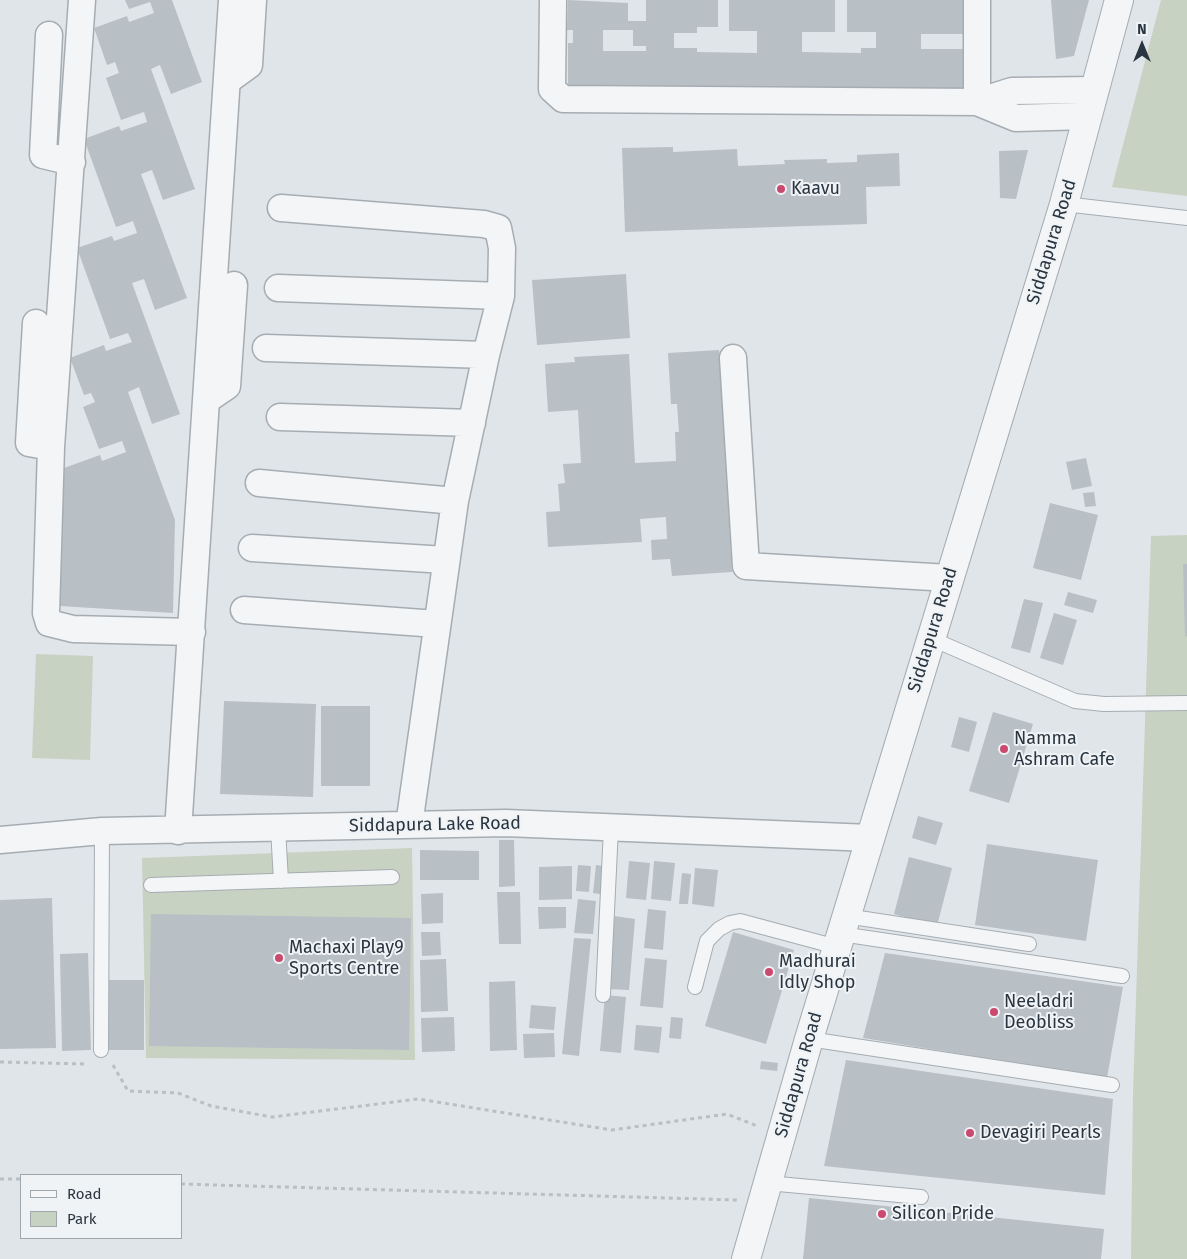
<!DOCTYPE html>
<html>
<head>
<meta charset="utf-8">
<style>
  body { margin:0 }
  #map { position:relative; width:1187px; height:1259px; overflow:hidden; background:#e0e5e9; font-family:"Fira Sans",sans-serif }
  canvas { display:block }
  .legend { position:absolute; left:20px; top:1174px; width:162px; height:65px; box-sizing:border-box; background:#f0f3f6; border:1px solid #a0a7ad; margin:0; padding:6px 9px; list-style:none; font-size:15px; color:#293540 }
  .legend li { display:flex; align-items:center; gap:10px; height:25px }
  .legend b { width:25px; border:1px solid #a0a7ad }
  .north { position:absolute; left:1117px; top:20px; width:50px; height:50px; -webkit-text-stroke:4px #f0f3f6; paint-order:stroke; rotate:0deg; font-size:14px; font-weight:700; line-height:20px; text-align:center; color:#293540 }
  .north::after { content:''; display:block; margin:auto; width:18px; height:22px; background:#293540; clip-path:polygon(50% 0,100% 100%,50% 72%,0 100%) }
</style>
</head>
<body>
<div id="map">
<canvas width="1187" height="1259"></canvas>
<ul class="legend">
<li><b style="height:6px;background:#f3f5f7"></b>Road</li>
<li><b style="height:14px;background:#c8d2c2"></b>Park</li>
</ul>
<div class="north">N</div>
</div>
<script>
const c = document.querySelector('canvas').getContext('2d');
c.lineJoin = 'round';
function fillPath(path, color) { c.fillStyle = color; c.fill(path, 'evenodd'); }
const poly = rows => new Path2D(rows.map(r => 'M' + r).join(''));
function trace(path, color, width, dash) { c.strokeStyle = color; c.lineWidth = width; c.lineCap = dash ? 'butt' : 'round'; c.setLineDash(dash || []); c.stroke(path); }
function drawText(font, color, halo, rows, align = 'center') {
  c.font = font + ' "Fira Sans",sans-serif'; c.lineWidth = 4; c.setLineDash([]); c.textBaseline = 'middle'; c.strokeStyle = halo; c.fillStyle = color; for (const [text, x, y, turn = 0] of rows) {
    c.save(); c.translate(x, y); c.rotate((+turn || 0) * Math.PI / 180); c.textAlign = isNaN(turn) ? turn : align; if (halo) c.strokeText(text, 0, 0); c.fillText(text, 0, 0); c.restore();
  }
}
fillPath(poly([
  [1161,0,1187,0,1187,196,1112,187],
  [1187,535,1187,1259,1131,1259,1133,1092,1151,536],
  [36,654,93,656,90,760,32,758],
  [412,848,415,1060,146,1058,142,858]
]), '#c8d2c2');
fillPath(poly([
  [125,0,172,0,202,82,171,94,160,65,151,69,195,189,163,200,152,170,141,174,187,298,155,310,144,279,132,283,180,414,152,424,139,387,128,392,175,520,173,613,60,606,64,468,100,455,102,461,126,452,122,441,99,449,83,407,95,402,91,393,84,395,70,358,104,345,106,351,132,342,128,333,110,339,77,248,112,236,114,241,137,233,133,221,116,227,84,139,119,126,121,131,147,122,144,112,121,120,106,78,119,73,115,62,107,65,94,28,127,16,129,22,154,13,150,2,129,9],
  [568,0,628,3,628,21,646,21,646,0,718,0,718,27,697,27,697,33,674,33,674,48,697,48,697,52,757,53,757,31,729,31,729,0,835,0,835,32,802,32,802,52,861,53,861,48,876,48,876,32,847,32,847,0,964,0,964,34,921,34,921,49,964,49,964,89,568,87,568,43,573,43,573,30,567,30],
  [603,30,633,30,633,46,646,46,646,51,603,51],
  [1051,0,1089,0,1074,56,1056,59],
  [673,147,673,152,737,149,738,166,785,164,784,160,827,159,827,163,857,162,857,155,899,153,900,186,866,187,867,224,625,232,622,148],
  [1028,150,1016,199,1000,198,999,151],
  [626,274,630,338,537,345,532,280],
  [719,350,732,572,672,576,670,559,652,560,651,540,667,539,666,517,640,519,642,542,548,547,546,512,560,511,558,484,565,483,563,464,581,463,578,410,548,412,545,364,575,362,574,357,629,354,635,463,676,461,675,432,679,432,677,404,671,404,668,353],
  [1086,458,1092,486,1072,490,1066,462],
  [1094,492,1096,506,1085,507,1083,493],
  [1050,503,1098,515,1081,580,1033,568],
  [1183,564,1187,564,1187,636,1185,637],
  [1068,592,1097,600,1093,613,1064,605],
  [1024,599,1043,603,1030,653,1011,648],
  [1054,613,1077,620,1063,665,1040,658],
  [224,701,316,704,313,797,220,794],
  [321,706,370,706,370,786,321,786],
  [993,712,1033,724,1009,803,969,791],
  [959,717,977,722,969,752,951,747],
  [918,816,943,823,936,845,912,838],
  [499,840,514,840,515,886,499,887],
  [987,844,1098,860,1086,941,975,925],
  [420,850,479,851,479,880,420,880],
  [909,857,952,868,937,926,894,914],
  [629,861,650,863,646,900,626,898],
  [654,861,675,863,671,901,651,899],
  [578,865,591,866,589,892,576,891],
  [596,865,609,867,606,895,593,893],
  [572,866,572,899,539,900,539,867],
  [695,868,718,870,714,907,692,904],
  [682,873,691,874,688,904,679,904],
  [497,892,520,892,521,944,499,944],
  [443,893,443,923,422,924,421,894],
  [52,898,56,1048,0,1049,0,900],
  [578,899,596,901,593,934,574,933],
  [538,907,566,907,566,928,539,929],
  [648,909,666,911,663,950,644,948],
  [151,914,411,918,409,1050,149,1046],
  [614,916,635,919,629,990,607,989],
  [421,932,440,932,441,955,422,956],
  [733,932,794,950,766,1044,705,1026],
  [574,938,591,939,579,1056,562,1054],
  [88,953,91,1050,62,1051,60,954],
  [885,953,1123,987,1107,1078,863,1038],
  [645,958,667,960,663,1008,640,1006],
  [446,959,448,1011,421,1012,420,960],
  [106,980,144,980,144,1050,106,1050],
  [515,981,517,1050,490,1051,489,982],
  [605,995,626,997,621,1053,600,1051],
  [531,1005,556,1007,554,1030,529,1028],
  [454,1017,455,1051,422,1052,421,1018],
  [671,1017,683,1018,681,1039,669,1038],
  [636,1025,662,1027,659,1053,634,1050],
  [554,1033,555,1057,524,1058,523,1034],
  [846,1060,1113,1099,1105,1195,824,1166],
  [761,1061,778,1063,777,1071,760,1069],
  [809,1198,1104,1229,1101,1259,803,1259]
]), '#b8bfc5');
const service = poly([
  [1064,204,1187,218],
  [932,639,1075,701,1104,704,1187,703],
  [278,828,281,881],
  [151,885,392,877],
  [846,916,1029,944],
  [841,934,1122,976],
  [695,987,707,941,719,929,730,923,740,921,837,947],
  [603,995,611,828],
  [809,1039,1112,1085],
  [101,1050,102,831],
  [767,1183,921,1197]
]);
const minor = poly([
  [82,0,51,447,46,613,49,623,73,629,192,632],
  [553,0,552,89,563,99,977,102,1012,91,1094,90],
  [977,0,977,102],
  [49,35,43,155,72,162],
  [227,81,249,65,253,0],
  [977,102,1016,118,1088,116],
  [281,208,484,224,498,228,502,248,501,296,486,355,455,501,409,825],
  [278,288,501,296],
  [36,323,29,443,51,447],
  [266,348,486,355],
  [733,358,746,566,949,578],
  [208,399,227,386,234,285],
  [280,417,472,423],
  [259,483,455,501],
  [252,548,446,560],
  [244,610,437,624],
  [178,831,232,0],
  [0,840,102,831,506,823,870,838]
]);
const tertiary = poly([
  [746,1259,809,1039,1064,204,1119,0]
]);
trace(service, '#a5adb3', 16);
trace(minor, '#a5adb3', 29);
trace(tertiary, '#a5adb3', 30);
trace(poly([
  [0,1062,87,1064],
  [113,1065,128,1091,178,1093,211,1106,272,1117,418,1099,612,1130,727,1114,757,1126],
  [0,1179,21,1179],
  [181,1184,737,1200]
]), '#babfc4', 3, [4, 4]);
trace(service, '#f3f5f7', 14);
trace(minor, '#f3f5f7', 26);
trace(tertiary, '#f3f5f7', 28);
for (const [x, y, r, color] of [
  [781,189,5,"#ca496e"],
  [1004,749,5,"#ca496e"],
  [279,958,5,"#ca496e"],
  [769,972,5,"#ca496e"],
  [994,1012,5,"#ca496e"],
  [970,1133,5,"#ca496e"],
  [882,1214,5,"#ca496e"]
]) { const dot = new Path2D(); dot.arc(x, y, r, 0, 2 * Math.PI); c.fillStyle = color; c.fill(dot); trace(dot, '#f0f3f6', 2); }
drawText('18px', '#293540', '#f0f3f6', [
  ["Kaavu",791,189],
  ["Namma",1014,739],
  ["Ashram Cafe",1014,760],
  ["Machaxi Play9",289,948],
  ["Sports Centre",289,969],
  ["Madhurai",779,962],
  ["Idly Shop",779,983],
  ["Neeladri",1004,1002],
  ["Deobliss",1004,1023],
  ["Devagiri Pearls",980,1133],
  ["Silicon Pride",892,1214]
], 'left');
drawText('18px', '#293540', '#f0f3f6', [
  ["Siddapura Road",1052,242,-73],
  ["Siddapura Road",933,630,-73],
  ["Siddapura Lake Road",435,825,-1],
  ["Siddapura Road",799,1075,-74]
]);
</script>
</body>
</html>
